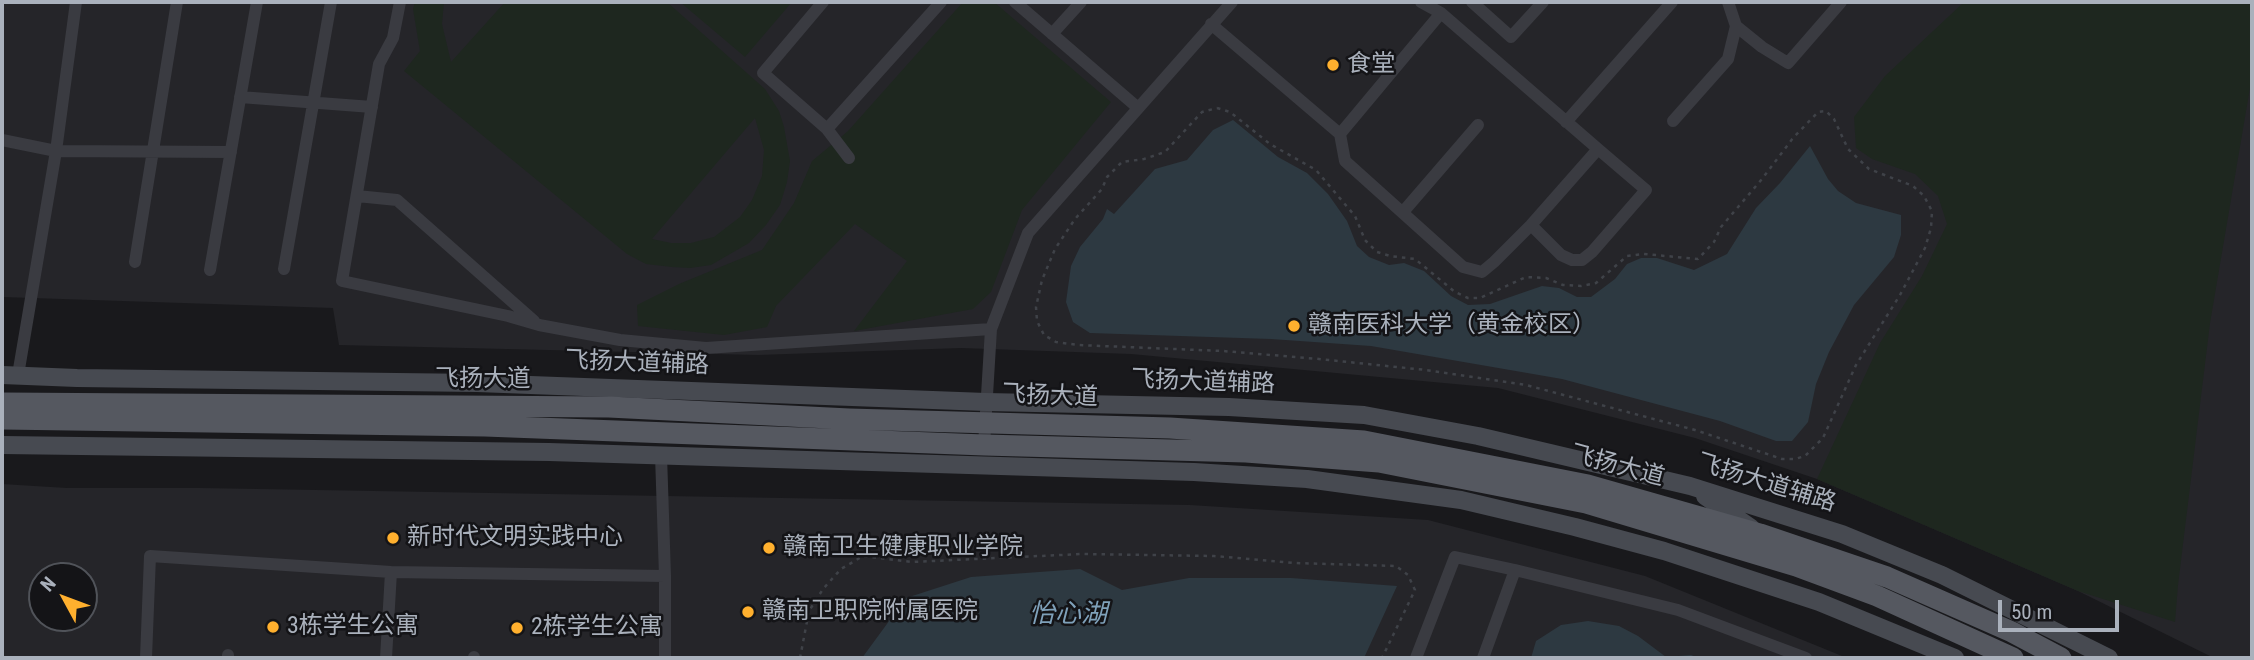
<!DOCTYPE html>
<html>
<head>
<meta charset="utf-8">
<style>
  body { margin:0 }
  #map { position:relative; width:2254px; height:660px; overflow:hidden; background:#19191c; font-family:"Roboto Condensed",sans-serif }
  canvas { display:block }
  .frame { position:absolute; inset:0; border:4px solid #aab1bc; pointer-events:none }
  .north { position:absolute; left:28px; top:562px; width:70px; height:70px; box-sizing:border-box; background:#141417; border:2px solid #505359; border-radius:50%; rotate:311deg; font-size:19px; font-weight:700; line-height:28px; text-align:center; color:#aab1bc }
  .north::after { content:''; display:block; margin:auto; width:24px; height:32px; background:#ffb02e; clip-path:polygon(50% 0,100% 100%,50% 72%,0 100%) }
  .scale { position:absolute; left:1998px; top:600px; width:121px; height:32px; box-sizing:border-box; border:4px solid #aab1bc; border-top:0; padding-left:9px; font-size:21px; line-height:24px; white-space:nowrap; color:#aab1bc; -webkit-text-stroke:5px #141417; paint-order:stroke }
</style>
</head>
<body>
<div id="map">
<canvas width="2254" height="660"></canvas>
<div class="frame"></div>
<div class="north">N</div>
<div class="scale">50 m</div>
</div>
<script>
const c = document.querySelector('canvas').getContext('2d');
c.lineJoin = 'round';
function fillPath(path, color) { c.fillStyle = color; c.fill(path, 'evenodd'); }
const poly = rows => new Path2D(rows.map(r => 'M' + r).join(''));
function trace(path, color, width, dash) { c.strokeStyle = color; c.lineWidth = width; c.lineCap = dash ? 'butt' : 'round'; c.setLineDash(dash || []); c.stroke(path); }
function drawText(font, color, halo, rows, align = 'center') {
  c.font = font + ' "Roboto Condensed","Noto Sans SC",sans-serif'; c.lineWidth = 5; c.setLineDash([]); c.textBaseline = 'middle'; c.strokeStyle = halo; c.fillStyle = color; for (const [text, x, y, turn = 0] of rows) {
    c.save(); c.translate(x, y); c.rotate((+turn || 0) * Math.PI / 180); c.textAlign = isNaN(turn) ? turn : align; if (halo) c.strokeText(text, 0, 0); c.fillText(text, 0, 0); c.restore();
  }
}
fillPath(poly([
  [2,2,2252,2,2252,658,2214,658,2078,591,1817,479,1695,438,1498,388,1131,354,961,348,758,355,339,345,333,308,2,297],
  [2,484,67,488,200,488,1190,505,1428,520,1645,576,1847,658,2,658],
  [42,576,84,576,84,618,42,618]
]), '#252529');
fillPath(poly([
  [415,2,444,2,442,24,451,62,505,2,667,2,765,89,779,111,784,127,790,161,787,182,780,205,766,225,749,243,711,265,690,268,672,267,646,264,627,254,404,71,420,51,413,9],
  [755,118,764,150,762,176,752,200,740,217,714,237,691,243,671,243,652,239],
  [680,2,792,2,745,57],
  [963,2,994,2,1111,102,1022,210,991,292,973,309,854,331,907,261,855,224,776,306,767,327,724,335,638,326,637,305,679,284,762,250,794,203,812,161,848,131],
  [1964,2,2252,2,2252,76,2210,323,2178,585,2175,622,2078,591,1817,479,1880,343,1922,276,1947,224,1938,196,1915,174,1872,159,1856,148,1854,117,1885,76]
]), '#1e271f');
fillPath(poly([
  [1233,120,1278,157,1307,173,1328,194,1347,221,1357,246,1369,257,1389,265,1404,263,1424,271,1451,296,1468,305,1490,304,1542,286,1559,288,1577,297,1591,297,1615,279,1627,264,1641,258,1657,258,1694,270,1727,254,1756,208,1780,183,1810,146,1828,179,1838,191,1856,203,1901,215,1901,235,1894,257,1854,305,1829,352,1816,384,1808,422,1792,441,1776,441,1720,421,1562,379,1371,346,1271,339,1090,333,1073,322,1066,302,1071,266,1080,247,1103,219,1107,209,1114,214,1155,169,1187,160,1213,130],
  [1080,569,1122,590,1189,578,1291,578,1397,586,1364,658,862,658,906,598,971,577],
  [1588,621,1619,626,1638,636,1666,657,1691,655,1699,658,1531,658,1536,641,1561,625]
]), '#2d3941');
trace(poly([
  [1217,108,1230,112,1270,144,1316,170,1355,216,1365,240,1377,252,1390,256,1415,259,1455,292,1468,298,1480,298,1526,277,1546,278,1563,285,1581,286,1596,283,1627,256,1644,254,1698,259,1714,242,1721,227,1762,179,1793,138,1818,112,1826,111,1834,119,1848,149,1869,169,1913,186,1924,196,1932,211,1931,228,1925,248,1900,295,1856,365,1823,438,1805,456,1795,459,1782,459,1695,430,1526,385,1426,370,1319,359,1223,351,1078,345,1056,342,1044,335,1037,321,1036,307,1042,280,1055,249,1075,219,1102,189,1107,177,1122,162,1144,159,1165,152,1202,112,1217,108],
  [800,658,809,611,823,589,841,569,863,556,912,562,1082,554,1214,556,1294,563,1396,566,1408,575,1415,590,1382,658]
]), '#3f4248', 2.5, [3.5, 5]);
trace(poly([
  [400,2,393,38,379,64,342,281,508,316,539,325,620,340,706,348,991,329,984,445],
  [823,2,763,73,827,129,849,158],
  [1015,2,1137,107],
  [1472,2,1511,37,1543,2],
  [1211,24,1340,134,1345,161,1463,267,1482,272,1494,262,1531,225,1598,149,1441,13,1421,2],
  [1736,26,1762,47,1788,63,1841,2],
  [1052,34,1081,2],
  [240,97,372,107],
  [1673,121,1728,59,1736,26,1728,2],
  [1566,122,1672,2],
  [827,129,941,2],
  [1340,134,1441,13],
  [2,140,56,151,231,152],
  [357,196,397,200,534,321],
  [1403,212,1478,125],
  [1531,225,1561,255,1572,260,1582,260,1592,252,1646,190,1598,149],
  [135,262,177,2],
  [284,269,331,2],
  [210,270,257,2],
  [991,329,1028,233,1232,2],
  [18,375,56,151,76,2],
  [661,455,665,576],
  [146,658,150,556,391,572,665,576,665,658],
  [228,658,228,655],
  [386,658,391,572],
  [474,658,474,657],
  [1416,658,1455,557,1515,570,1678,610,1806,658],
  [1483,658,1515,570]
]), '#3a3b41', 12);
trace(poly([
  [2,375,77,378,477,383,986,402,1229,407,1364,415,1478,436,1690,486,1842,534,1942,575,2109,658],
  [2,445,549,452,1194,472,1307,479,1461,500,1575,527,1664,551,1819,602,1955,658],
  [1705,496,1751,528]
]), '#474a51', 18);
trace(poly([
  [2,403,609,407,849,419,1170,428,1364,441,1588,485,1760,534,1887,577,2012,632,2061,658],
  [2,419,485,426,984,445,1246,452,1379,462,1586,503,1796,566,1877,596,2013,658]
]), '#555860', 21);
for (const [x, y, r, color] of [
  [1333,65,7,"#ffb02e"],
  [1294,326,7,"#ffb02e"],
  [393,538,7,"#ffb02e"],
  [769,548,7,"#ffb02e"],
  [748,612,7,"#ffb02e"],
  [273,627,7,"#ffb02e"],
  [517,628,7,"#ffb02e"]
]) { const dot = new Path2D(); dot.arc(x, y, r, 0, 2 * Math.PI); c.fillStyle = color; c.fill(dot); trace(dot, '#141417', 2.5); }
drawText('24px', '#aab1bc', '#141417', [
  ["食堂",1347,65],
  ["赣南医科大学（黄金校区）",1308,326],
  ["新时代文明实践中心",407,538],
  ["赣南卫生健康职业学院",783,548],
  ["赣南卫职院附属医院",762,612],
  ["3栋学生公寓",287,627],
  ["2栋学生公寓",531,628]
], 'left');
drawText('24px', '#aab1bc', '#141417', [
  ["飞扬大道辅路",637,364,2],
  ["飞扬大道",483,380],
  ["飞扬大道辅路",1203,383,2],
  ["飞扬大道",1050,397,2],
  ["飞扬大道",1617,467,15],
  ["飞扬大道辅路",1766,484,17]
]);
drawText('italic 26px', '#7fa1ba', '#141417', [
  ["怡心湖",1068,615]
]);
</script>
</body>
</html>
